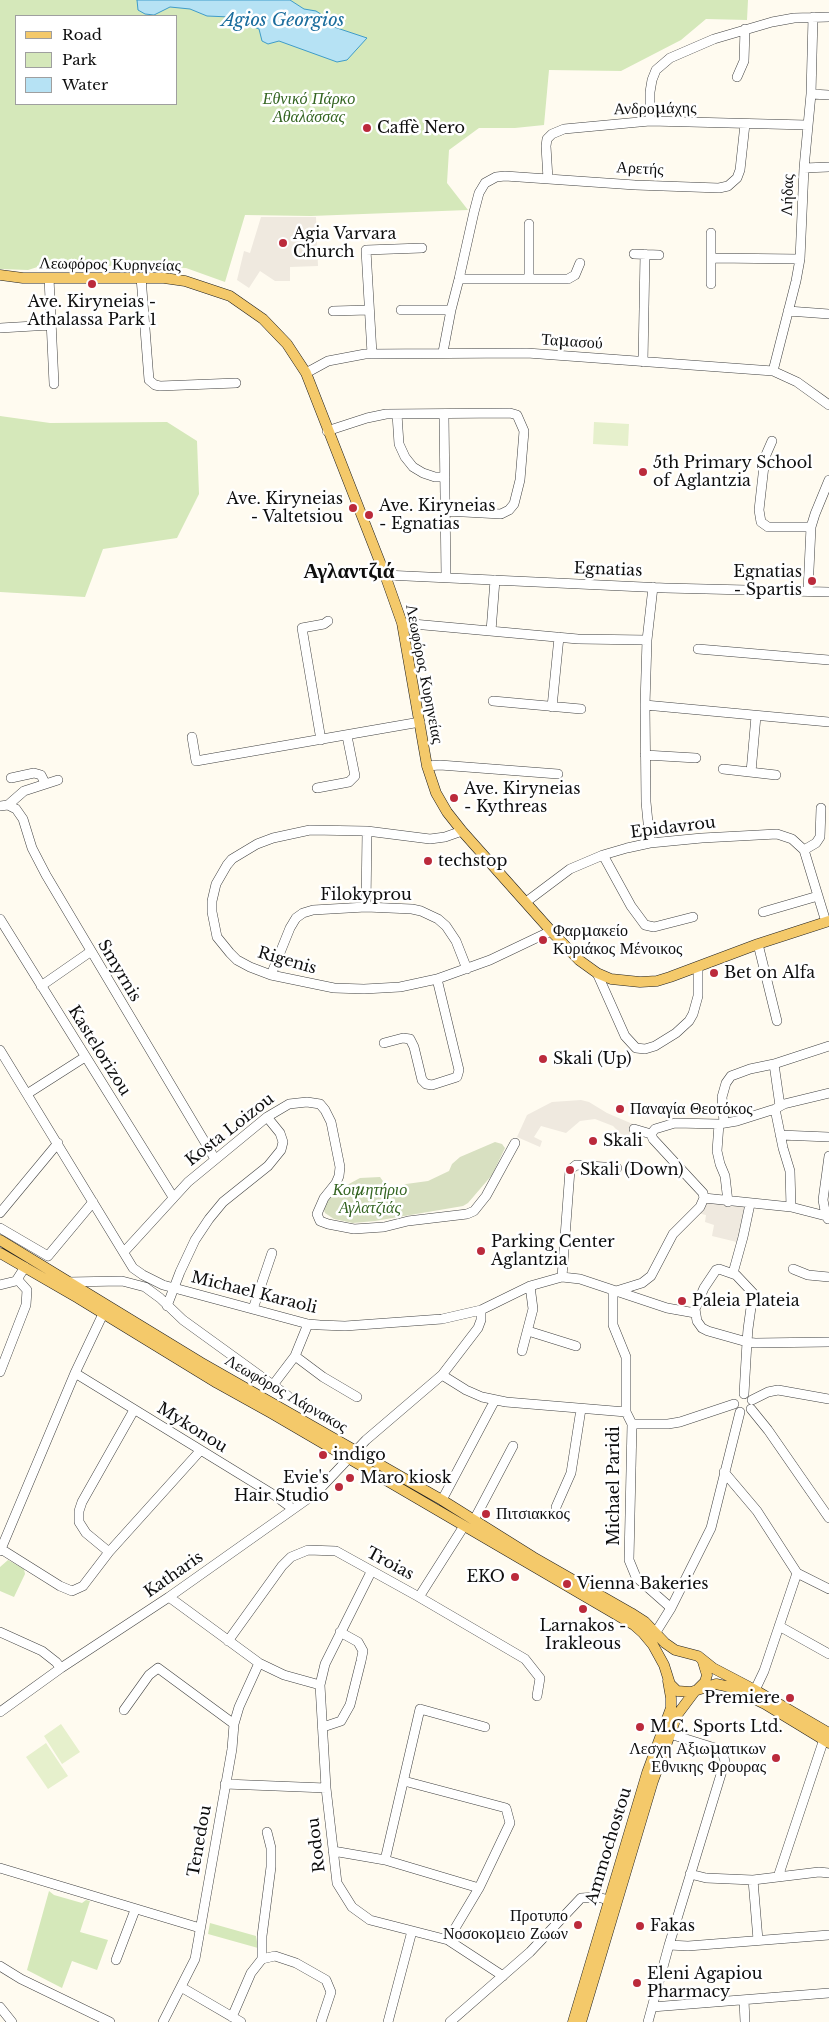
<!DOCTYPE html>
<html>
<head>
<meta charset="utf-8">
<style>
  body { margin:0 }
  #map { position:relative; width:829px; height:2022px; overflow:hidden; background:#fffbf0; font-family:"Libre Baskerville",serif }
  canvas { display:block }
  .legend { position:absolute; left:15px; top:15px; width:162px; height:90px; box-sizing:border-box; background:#fff; border:1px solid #9f9f9f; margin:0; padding:6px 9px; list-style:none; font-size:15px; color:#0e0e0e }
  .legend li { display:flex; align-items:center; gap:10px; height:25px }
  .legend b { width:25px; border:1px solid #9f9f9f }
</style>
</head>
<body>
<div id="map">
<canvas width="829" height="2022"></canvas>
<ul class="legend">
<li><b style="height:6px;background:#f4c96a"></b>Road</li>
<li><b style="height:14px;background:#d5e8ba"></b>Park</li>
<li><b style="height:14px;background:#b6e2f4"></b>Water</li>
</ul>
</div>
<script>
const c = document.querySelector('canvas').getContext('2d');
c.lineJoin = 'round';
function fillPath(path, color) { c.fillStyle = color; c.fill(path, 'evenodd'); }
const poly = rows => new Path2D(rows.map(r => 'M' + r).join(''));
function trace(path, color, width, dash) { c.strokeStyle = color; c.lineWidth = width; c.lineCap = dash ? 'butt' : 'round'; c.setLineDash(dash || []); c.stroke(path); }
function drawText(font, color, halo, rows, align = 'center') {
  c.font = font + ' "Libre Baskerville",serif'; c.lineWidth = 5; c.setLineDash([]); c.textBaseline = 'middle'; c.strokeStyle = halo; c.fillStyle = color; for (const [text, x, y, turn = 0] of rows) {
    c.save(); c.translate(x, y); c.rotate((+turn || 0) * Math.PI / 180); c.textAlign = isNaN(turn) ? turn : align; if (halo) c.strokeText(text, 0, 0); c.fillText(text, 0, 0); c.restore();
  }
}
fillPath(poly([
  [0,0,748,0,747,20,706,19,681,40,621,71,549,70,544,125,515,128,479,128,449,150,447,183,468,210,311,216,245,215,225,282,186,268,47,264,28,270,0,269],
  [16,16,176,16,176,104,16,104],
  [0,416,50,423,167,422,197,441,199,494,177,538,103,549,85,597,0,592],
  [8,1560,24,1569,25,1574,14,1597,0,1591,0,1567],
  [49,1891,54,1895,82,1903,86,1900,90,1901,80,1932,108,1940,97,1970,72,1961,62,1988,27,1970],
  [210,1923,256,1936,258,1948,208,1934]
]), '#d5e8ba');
fillPath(poly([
  [495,1142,502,1144,505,1148,492,1175,468,1203,463,1206,375,1221,353,1223,334,1219,325,1213,322,1204,335,1190,340,1189,344,1194,349,1192,347,1185,360,1178,380,1177,387,1187,395,1189,406,1184,428,1181,449,1171,452,1164,460,1157]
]), '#d8e0c1');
fillPath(poly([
  [594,422,629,424,628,446,593,444],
  [61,1724,80,1752,62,1764,44,1736],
  [46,1743,68,1776,48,1789,26,1757]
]), '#e6f0cc');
fillPath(poly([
  [261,217,316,217,318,266,290,267,290,281,275,281,260,271,249,288,237,280,244,251,250,253],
  [581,1100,589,1102,607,1113,635,1125,627,1140,613,1126,595,1119,580,1121,566,1133,541,1126,534,1137,542,1141,540,1147,517,1137,527,1115,552,1102],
  [702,1198,748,1201,745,1244,712,1236,714,1225,705,1222,706,1215,697,1213]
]), '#efe9df');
const water = poly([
  [137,0,290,0,304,9,316,11,330,20,334,27,367,38,347,60,337,62,279,41,268,44,262,41,259,29,242,22,233,23,230,17,207,16,190,9,170,7,154,15,145,14,138,10,137,0]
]);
fillPath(water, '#b6e2f4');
trace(water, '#3f9cc9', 1);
const minor = poly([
  [737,77,744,61,745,29],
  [811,94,829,95],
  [650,121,650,92,652,80,656,70,670,58,714,39,772,22,794,18,829,17],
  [804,168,829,167],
  [548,179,546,146,547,139,552,134,564,129,650,121,807,125],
  [711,233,711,284],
  [634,254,659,255],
  [712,258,800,259],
  [141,277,149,380,155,385,160,386,236,383],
  [49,278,54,384],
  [459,279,568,279,575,275,580,263],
  [529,279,529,224],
  [401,310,451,310],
  [333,311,369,310],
  [788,311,829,314],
  [0,328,51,325],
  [443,352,451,310,459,279,474,212,479,193,485,183,496,177,505,176,635,185,719,188,728,186,737,178,740,170,745,124],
  [372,354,366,250,422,248],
  [643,362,645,254],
  [773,371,796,281,800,259,804,168,811,94,813,17],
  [306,373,328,361,365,354,527,353,773,371,797,382,829,405],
  [397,414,399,444,405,457,413,467,423,473,435,477,445,477],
  [444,415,446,577],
  [327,431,367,418,386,414,510,413,517,415,524,431,520,480,514,504,509,510,501,514,445,511],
  [772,441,765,457,759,510,761,522,768,527,811,527],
  [385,575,665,588,829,592],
  [808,591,811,527,815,514,829,480],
  [402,623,578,639,647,640],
  [491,631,495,580],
  [698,649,829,660],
  [493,701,581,709],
  [645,705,829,722],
  [552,707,559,637],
  [192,737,196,761,420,722],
  [321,740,302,628,324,624,328,621],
  [645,755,696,758],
  [427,766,440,765,558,774],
  [723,769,776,775],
  [751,772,756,716],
  [11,778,34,773,41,775,45,783],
  [317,788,349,782,355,776,347,736],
  [8,805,24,791,58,780],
  [0,806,8,805,16,809,23,819,32,848,46,875,215,1159],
  [462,831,445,837,430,839,367,831,310,830,273,838,257,844,232,859,227,865,216,884,212,901,212,912,217,937,230,953,237,960,250,967,271,975,334,988,364,989,400,987,437,979,490,960,551,931],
  [650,843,646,802,645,705,647,640,653,587],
  [804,850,816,843,820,837,821,808],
  [603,855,631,906,645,925,654,927,693,917],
  [526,902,570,869,603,855,627,848,650,843,702,838,777,834,792,839,804,850,826,922],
  [366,907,367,831],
  [763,912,818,896],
  [0,919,173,1197],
  [758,944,777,1021],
  [597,973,625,1036,636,1048,645,1049,655,1046,676,1033,689,1021,693,1014,698,996,698,967],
  [271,975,290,928,296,918,303,913,313,910,366,907,412,909,421,911,438,919,446,926,456,941,467,969],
  [41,986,90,952],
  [384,1043,403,1038,410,1039,414,1047,422,1080,426,1084,432,1085,457,1077,459,1070,437,979],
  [0,1050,133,1268,143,1275,163,1285,308,1324,320,1325,345,1326,442,1319,481,1310,530,1286,562,1277,580,1279,667,1308,695,1313],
  [774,1064,780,1106],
  [27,1094,85,1057],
  [775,1109,783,1148,790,1171,791,1207],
  [724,1123,722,1097,726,1083,731,1076,750,1069,774,1064,829,1046],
  [719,1124,717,1151,720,1164,725,1176,728,1202],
  [634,1129,651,1134],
  [651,1134,655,1129,675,1123,719,1124,737,1121,775,1109,784,1104,829,1093],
  [651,1134,653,1139,703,1193,704,1198],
  [780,1135,829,1137],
  [704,1198,791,1207,826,1216],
  [0,1213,58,1143],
  [828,1219,826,1216,823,1200,829,1156],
  [0,1228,48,1256,93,1202],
  [124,1252,188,1182,267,1117,289,1104,307,1102,320,1104,325,1110,331,1122,340,1167,339,1176,336,1183,324,1198,317,1214,320,1221,328,1224,354,1229,384,1227,408,1221,467,1214,474,1211,486,1196,515,1143],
  [793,1269,808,1275,829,1277],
  [733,1273,743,1237,750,1204],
  [562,1277,570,1170,576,1165,617,1168],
  [68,1282,122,1281,145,1287,160,1298,183,1320,288,1396],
  [0,1285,16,1281,25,1267],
  [613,1292,613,1325,626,1357,626,1412,632,1424,629,1560,636,1577,671,1608],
  [613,1292,642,1283,651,1276,673,1234,700,1207,704,1198],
  [167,1306,180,1272,195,1240,209,1219,223,1202,268,1166,281,1150,283,1142,280,1133,267,1117],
  [253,1309,272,1253],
  [528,1331,576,1346],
  [522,1351,533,1309,530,1286],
  [295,1356,323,1377,357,1397],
  [0,1372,26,1305,27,1290,18,1280],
  [75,1373,274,1495,293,1509],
  [442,1375,466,1390,482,1397,506,1402,626,1412],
  [273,1385,295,1356,308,1324],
  [744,1394,747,1342,748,1329,753,1293,736,1275,719,1269,716,1270,704,1288,695,1309,697,1321,702,1328,708,1331,747,1342,755,1343,829,1342],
  [752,1400,768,1392,778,1390,829,1399],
  [751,1409,768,1430,829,1518],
  [632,1424,668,1424,680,1422,734,1404],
  [724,1472,757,1511,797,1573,829,1589],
  [442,1500,495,1400],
  [556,1507,571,1473,581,1409],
  [474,1520,513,1446],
  [1,1549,75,1373,103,1314],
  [0,1551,1,1549,60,1586,72,1591,83,1586,109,1552,200,1451],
  [109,1552,86,1533,79,1522,79,1511,82,1502,134,1410],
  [371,1572,325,1664,320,1685,326,1788,337,1883,352,1907,370,1920,448,1940,503,1976],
  [169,1597,259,1663,284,1675,320,1685],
  [419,1597,464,1526],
  [779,1626,829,1654],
  [0,1632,42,1651,56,1662,61,1668],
  [656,1632,671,1608,711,1528,740,1412],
  [228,1641,282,1566,291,1557,308,1550,336,1551,419,1597,525,1659,540,1678,537,1696],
  [755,1690,764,1671,797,1573],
  [124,1710,149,1675,158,1668,234,1724],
  [0,1712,61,1668,169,1597,316,1493,366,1440,442,1375,478,1328,481,1320,481,1310],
  [323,1727,341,1721,350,1705,361,1661,363,1651,358,1642,340,1632],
  [404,1781,506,1808,510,1823,479,1888,448,1940],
  [225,1784,326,1788],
  [333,1851,385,1860,479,1888],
  [385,1860,420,1709,485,1727],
  [0,1868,200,1928],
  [690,1874,706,1878,753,1880,819,1872,829,1873],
  [778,1877,824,1739],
  [753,1880,758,1940],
  [669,1945,688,1946,829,1935],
  [262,1959,262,1936,271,1867,271,1848,267,1832],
  [116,1960,135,1910],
  [0,1966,21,1979,110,2022],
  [181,1987,241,2022],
  [744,2000,745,2022],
  [0,2007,12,2022],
  [652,2007,829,1993],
  [232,2017,251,1973,262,1959,275,1956,296,1963,326,1980,331,1992,321,2022],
  [163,2022,195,1959,232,1749,234,1724,239,1707,259,1663],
  [388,2022,412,1931],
  [450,2022,530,1952,581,1898,598,1897,615,1902],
  [648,2022,669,1945,725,1761,722,1752,718,1749,670,1734]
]);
const major = poly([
  [0,275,23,278,164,278,185,281,230,296,263,319,287,344,306,373,385,575,402,623,427,766,436,793,447,812,462,831,551,931,579,960,597,973,611,979,640,982,657,981,670,977,758,944,829,921],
  [0,1240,200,1362,442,1500,533,1557,631,1613,645,1622,665,1643,675,1650,698,1656,713,1668,755,1690,829,1733],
  [0,1253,78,1298,217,1383,271,1413,634,1625,643,1633,653,1645,664,1665,670,1684,677,1691,691,1692,716,1684,730,1687,765,1704,829,1743],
  [698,1689,705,1682,707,1675,703,1662],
  [573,2022,647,1773,671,1708,671,1698,668,1681],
  [581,2022,653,1781,677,1715,695,1691]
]);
trace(minor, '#414141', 10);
trace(major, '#1f1f1f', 11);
trace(minor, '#fff', 9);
trace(major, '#f4c96a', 10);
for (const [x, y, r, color] of [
  [367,128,5,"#bb2a3b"],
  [283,243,5,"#bb2a3b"],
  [92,284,5,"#bb2a3b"],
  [643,472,5,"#bb2a3b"],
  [353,508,5,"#bb2a3b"],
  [369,515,5,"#bb2a3b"],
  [812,581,5,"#bb2a3b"],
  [454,798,5,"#bb2a3b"],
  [428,861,5,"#bb2a3b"],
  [543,940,5,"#bb2a3b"],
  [714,973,5,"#bb2a3b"],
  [543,1059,5,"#bb2a3b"],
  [620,1109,5,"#bb2a3b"],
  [593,1141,5,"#bb2a3b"],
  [570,1170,5,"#bb2a3b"],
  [481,1251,5,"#bb2a3b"],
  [682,1301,5,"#bb2a3b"],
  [323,1455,5,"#bb2a3b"],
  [350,1478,5,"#bb2a3b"],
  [339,1487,5,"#bb2a3b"],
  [486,1514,5,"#bb2a3b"],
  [515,1577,5,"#bb2a3b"],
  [567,1584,5,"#bb2a3b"],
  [583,1609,5,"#bb2a3b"],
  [790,1698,5,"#bb2a3b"],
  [640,1727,5,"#bb2a3b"],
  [776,1758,5,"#bb2a3b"],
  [578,1925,5,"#bb2a3b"],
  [640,1926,5,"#bb2a3b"],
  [637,1983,5,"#bb2a3b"]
]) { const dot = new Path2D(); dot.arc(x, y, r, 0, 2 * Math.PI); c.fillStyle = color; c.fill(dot); trace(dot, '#fff', 2); }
drawText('italic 16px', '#336420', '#fff', [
  ["Εθνικό Πάρκο",309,99],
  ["Αθαλάσσας",309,117],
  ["Κοιμητήριο",370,1190],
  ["Αγλατζιάς",370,1208]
]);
drawText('16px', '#0e0e0e', '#fff', [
  ["Ανδρομάχης",655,109,-1],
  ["Αρετής",640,169,3],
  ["Λήδας",788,195,-88],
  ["Λεωφόρος Κυρηνείας",110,265,1],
  ["Ταμασού",572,342,4],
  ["Egnatias",608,570,2],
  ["Λεωφόρος Κυρηνείας",424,674,79],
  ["Epidavrou",673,828,-7],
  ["Filokyprou",366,895],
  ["Rigenis",287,961,16],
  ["Smyrnis",119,971,59],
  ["Kastelorizou",99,1051,58],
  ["Kosta Loizou",230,1130,-38],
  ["Michael Karaoli",254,1293,14],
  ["Λεωφόρος Λάρνακος",286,1394,30],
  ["Mykonou",192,1428,32],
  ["Michael Paridi",614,1486,-90],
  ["Troias",390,1564,28],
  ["Katharis",174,1575,-35],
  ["Tenedou",200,1841,-80],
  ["Rodou",317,1845,-97],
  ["Ammochostou",609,1846,-73]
]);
drawText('16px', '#0e0e0e', '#fff', [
  ["Caffè Nero",377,128],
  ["Agia Varvara",293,234],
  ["Church",293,252],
  ["Ave. Kiryneias -",92,302,"center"],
  ["Athalassa Park 1",92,320,"center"],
  ["5th Primary School",653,463],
  ["of Aglantzia",653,481],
  ["Ave. Kiryneias",343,499,"right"],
  ["- Valtetsiou",343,517,"right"],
  ["Ave. Kiryneias",379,506],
  ["- Egnatias",379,524],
  ["Egnatias",802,572,"right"],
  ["- Spartis",802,590,"right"],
  ["Ave. Kiryneias",464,789],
  ["- Kythreas",464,807],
  ["techstop",438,861],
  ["Φαρμακείο",553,931],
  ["Κυριάκος Μένοικος",553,949],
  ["Bet on Alfa",724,973],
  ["Skali (Up)",553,1059],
  ["Παναγία Θεοτόκος",630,1109],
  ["Skali",603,1141],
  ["Skali (Down)",580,1170],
  ["Parking Center",491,1242],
  ["Aglantzia",491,1260],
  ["Paleia Plateia",692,1301],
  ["indigo",333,1455],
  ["Evie's",329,1478,"right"],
  ["Hair Studio",329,1496,"right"],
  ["Maro kiosk",360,1478],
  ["Πιτσιακκος",496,1514],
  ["EKO",505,1577,"right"],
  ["Vienna Bakeries",577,1584],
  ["Larnakos -",583,1626,"center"],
  ["Irakleous",583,1644,"center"],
  ["Premiere",780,1698,"right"],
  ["M.C. Sports Ltd.",650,1727],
  ["Λεσχη Αξιωματικων",766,1749,"right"],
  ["Εθνικης Φρουρας",766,1767,"right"],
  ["Προτυπο",568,1916,"right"],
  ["Νοσοκομειο Ζωων",568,1934,"right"],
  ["Fakas",650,1926],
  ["Eleni Agapiou",647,1974],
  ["Pharmacy",647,1992]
], 'left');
drawText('italic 18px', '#1b6d9d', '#fff', [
  ["Agios Georgios",283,21]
]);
drawText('bold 21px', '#0e0e0e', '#fff', [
  ["Αγλαντζιά",349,572]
]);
</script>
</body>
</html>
